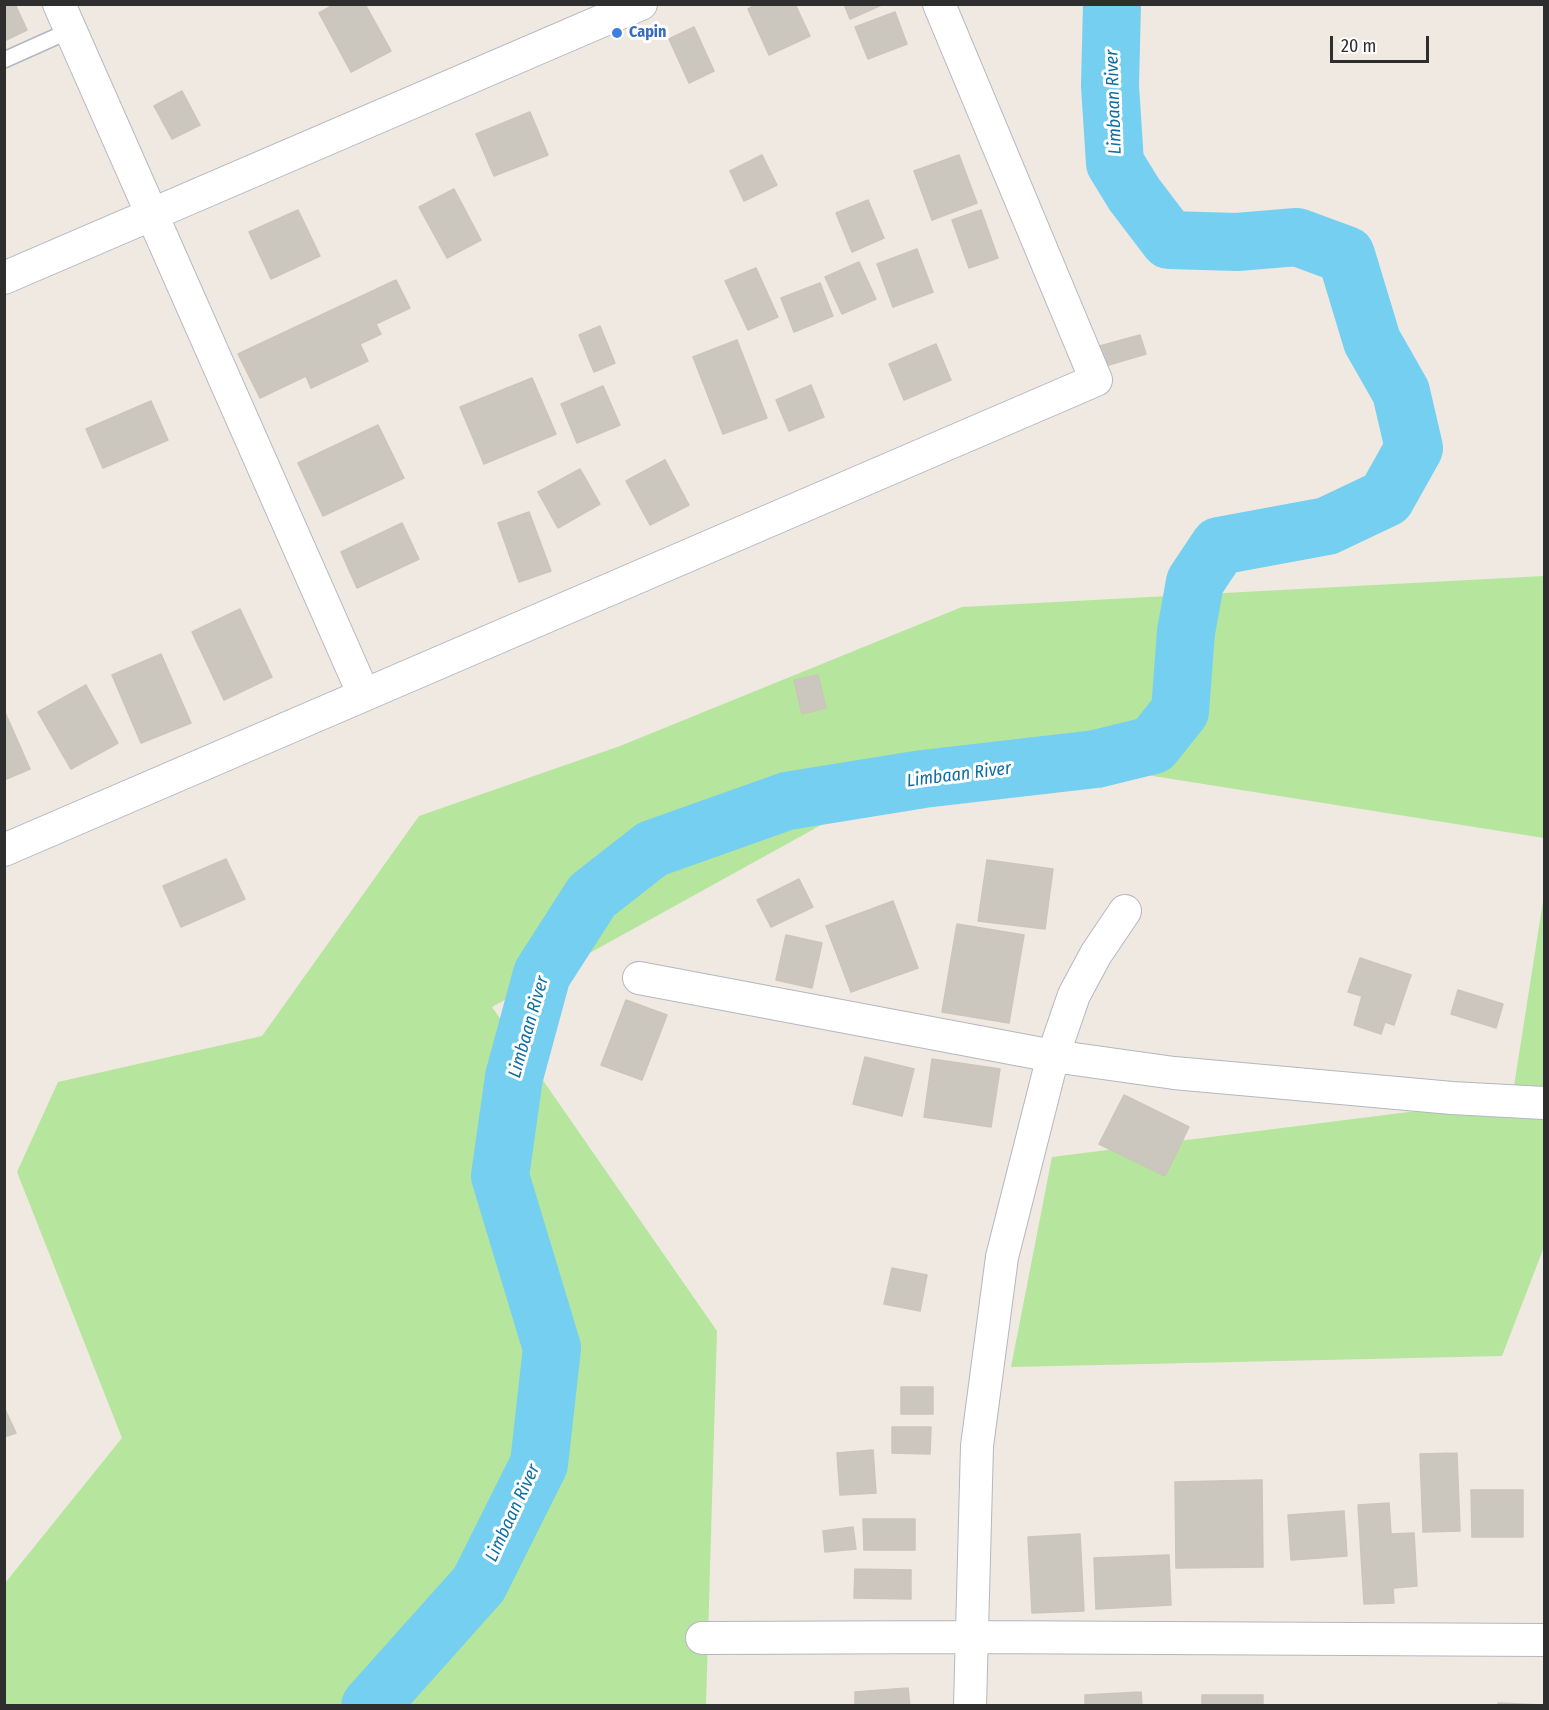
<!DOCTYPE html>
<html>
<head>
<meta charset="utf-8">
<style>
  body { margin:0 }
  #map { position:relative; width:1549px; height:1710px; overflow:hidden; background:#efe9e1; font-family:"Fira Sans Condensed",sans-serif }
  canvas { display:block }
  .frame { position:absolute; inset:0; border:6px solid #2e2e2e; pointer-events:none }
  .scale { position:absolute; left:1330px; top:36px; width:99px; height:27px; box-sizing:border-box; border:3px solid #2e2e2e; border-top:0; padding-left:8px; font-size:18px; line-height:21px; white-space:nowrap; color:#2e2e2e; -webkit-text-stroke:4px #fff; paint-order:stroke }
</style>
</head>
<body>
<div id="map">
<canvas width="1549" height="1710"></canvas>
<div class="frame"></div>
<div class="scale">20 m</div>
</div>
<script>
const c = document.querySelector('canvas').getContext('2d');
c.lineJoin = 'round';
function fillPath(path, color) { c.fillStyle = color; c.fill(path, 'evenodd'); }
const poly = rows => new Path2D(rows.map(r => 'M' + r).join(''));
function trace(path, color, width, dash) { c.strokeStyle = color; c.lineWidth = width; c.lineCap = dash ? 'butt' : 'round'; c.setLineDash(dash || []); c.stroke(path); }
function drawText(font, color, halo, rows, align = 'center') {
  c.font = font + ' "Fira Sans Condensed",sans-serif'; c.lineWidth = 6; c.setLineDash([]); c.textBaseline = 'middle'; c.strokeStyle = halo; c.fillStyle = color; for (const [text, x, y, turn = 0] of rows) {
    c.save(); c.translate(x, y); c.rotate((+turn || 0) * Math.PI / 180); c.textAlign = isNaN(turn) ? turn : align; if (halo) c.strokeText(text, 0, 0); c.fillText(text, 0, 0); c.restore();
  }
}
fillPath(poly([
  [1544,576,1544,838,964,746,492,1007,717,1331,706,1705,5,1706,5,1583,122,1438,17,1172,58,1082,262,1036,419,816,620,746,962,607],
  [1544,895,1544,1247,1502,1356,1011,1367,1052,1157,1512,1099]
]), '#b6e59e');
trace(poly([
  [370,1706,479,1584,539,1464,552,1348,500,1176,514,1077,542,974,592,896,652,849,787,801,923,779,1096,759,1153,745,1180,711,1186,632,1195,582,1219,546,1327,526,1386,498,1414,448,1401,392,1372,341,1346,255,1297,237,1237,242,1169,240,1134,194,1115,163,1110,86,1112,4]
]), '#75cff0', 58);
const building = poly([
  [4,4,15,4,27,30,4,41,4,4],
  [335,4,365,4,391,51,351,72,319,13,335,4],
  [757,4,795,4,810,36,769,55,748,9,757,4],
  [844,4,884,4,850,19,844,4],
  [895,12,907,44,868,59,855,27,895,12],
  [694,27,714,71,689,83,669,39,694,27],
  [182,91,200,125,172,139,154,106,182,91],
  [530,112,548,155,494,176,476,134,530,112],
  [762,155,777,185,744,201,730,171,762,155],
  [959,155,977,203,932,220,914,171,959,155],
  [454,189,481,240,447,258,419,207,454,189],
  [868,200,884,238,852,252,836,213,868,200],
  [298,210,320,256,271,279,249,232,298,210],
  [981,210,998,258,969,268,952,220,981,210],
  [917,249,933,292,893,307,877,264,917,249],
  [859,262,876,299,842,314,825,277,859,262],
  [756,268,778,317,748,330,725,281,756,268],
  [396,280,410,308,376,324,381,334,360,344,368,361,311,388,306,376,260,398,238,354,396,280],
  [820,283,833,316,794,332,781,298,820,283],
  [600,326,615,363,594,372,579,335,600,326],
  [1140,335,1146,354,1102,367,1096,347,1140,335],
  [737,340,767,418,723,434,693,357,737,340],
  [936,344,951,380,904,400,889,364,936,344],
  [532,378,556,434,484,464,460,407,532,378],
  [811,385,824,417,789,431,776,400,811,385],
  [603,386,620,425,577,443,561,404,603,386],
  [151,401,168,440,103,468,86,429,151,401],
  [378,425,404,478,323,516,298,463,378,425],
  [665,460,689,505,650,525,626,481,665,460],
  [580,469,600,504,558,528,538,492,580,469],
  [529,512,551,571,519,582,498,523,529,512],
  [402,523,419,559,357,588,341,552,402,523],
  [240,609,272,677,224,700,192,632,240,609],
  [161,654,191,723,141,743,112,675,161,654],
  [818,675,826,708,802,714,794,680,818,675],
  [86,685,118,743,71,769,38,712,86,685],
  [4,710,30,769,4,780,4,710],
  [226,859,245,899,181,927,163,886,226,859],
  [987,860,1053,869,1045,929,978,921,987,860],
  [799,879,813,907,771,927,757,900,799,879],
  [893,901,918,968,851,992,826,926,893,901],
  [957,924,1024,935,1009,1023,942,1012,957,924],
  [786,935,822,943,812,988,776,980,786,935],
  [1360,958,1411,975,1394,1025,1385,1022,1381,1034,1354,1025,1362,996,1348,992,1360,958],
  [1458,990,1503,1004,1496,1028,1451,1014,1458,990],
  [626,1000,667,1015,642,1080,601,1065,626,1000],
  [865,1057,914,1069,902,1116,853,1104,865,1057],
  [932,1059,1000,1069,991,1127,924,1117,932,1059],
  [1124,1095,1189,1127,1165,1176,1099,1144,1124,1095],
  [892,1268,927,1275,920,1311,884,1304,892,1268],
  [901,1387,933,1387,933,1414,901,1414,901,1387],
  [4,1407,16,1433,4,1437,4,1407],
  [892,1427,931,1427,930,1454,892,1453,892,1427],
  [873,1450,876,1493,840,1495,837,1453,873,1450],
  [1457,1453,1460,1531,1423,1532,1420,1454,1457,1453],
  [1262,1480,1263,1567,1176,1568,1175,1482,1262,1480],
  [1471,1490,1523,1490,1523,1537,1472,1537,1471,1490],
  [1389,1503,1391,1534,1414,1533,1417,1586,1393,1588,1394,1603,1364,1604,1358,1505,1389,1503],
  [1344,1511,1347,1556,1291,1560,1288,1515,1344,1511],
  [863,1519,915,1519,915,1550,864,1550,863,1519],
  [853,1527,856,1549,825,1552,823,1531,853,1527],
  [1080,1534,1084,1611,1032,1613,1028,1537,1080,1534],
  [1169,1555,1171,1605,1096,1609,1094,1558,1169,1555],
  [855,1569,911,1570,911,1599,854,1598,855,1569],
  [908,1688,910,1706,855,1706,855,1692,908,1688],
  [1141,1692,1142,1706,1085,1706,1085,1695,1141,1692],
  [1202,1695,1263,1695,1263,1706,1202,1706,1202,1695],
  [1498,1703,1544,1705,1544,1706,1498,1706,1498,1703]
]);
fillPath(building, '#cbc7bf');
trace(building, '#cbc5ba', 1.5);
const service = poly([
  [4,60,71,30]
]);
const minor = poly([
  [59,4,364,695],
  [4,278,641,4],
  [4,850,1096,380,939,4],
  [639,978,1053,1056,1174,1073,1452,1098,1544,1103],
  [702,1638,970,1637,1544,1640],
  [970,1706,977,1446,1002,1257,1053,1056,1074,995,1096,954,1125,911]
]);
trace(service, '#b4b7c1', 18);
trace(minor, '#b4b7c1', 34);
trace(service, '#fff', 15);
trace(minor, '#fff', 32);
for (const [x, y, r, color] of [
  [617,33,6,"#3f7fe0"]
]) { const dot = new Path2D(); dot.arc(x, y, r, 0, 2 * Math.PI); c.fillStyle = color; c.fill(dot); trace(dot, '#fff', 2); }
drawText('bold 16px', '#366cbe', '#fff', [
  ["Capin",629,33]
], 'left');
drawText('italic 18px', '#0d6fa3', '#fff', [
  ["Limbaan River",1114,102,-92],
  ["Limbaan River",959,775,-7],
  ["Limbaan River",529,1027,-74],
  ["Limbaan River",513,1513,-65]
]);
</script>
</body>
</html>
